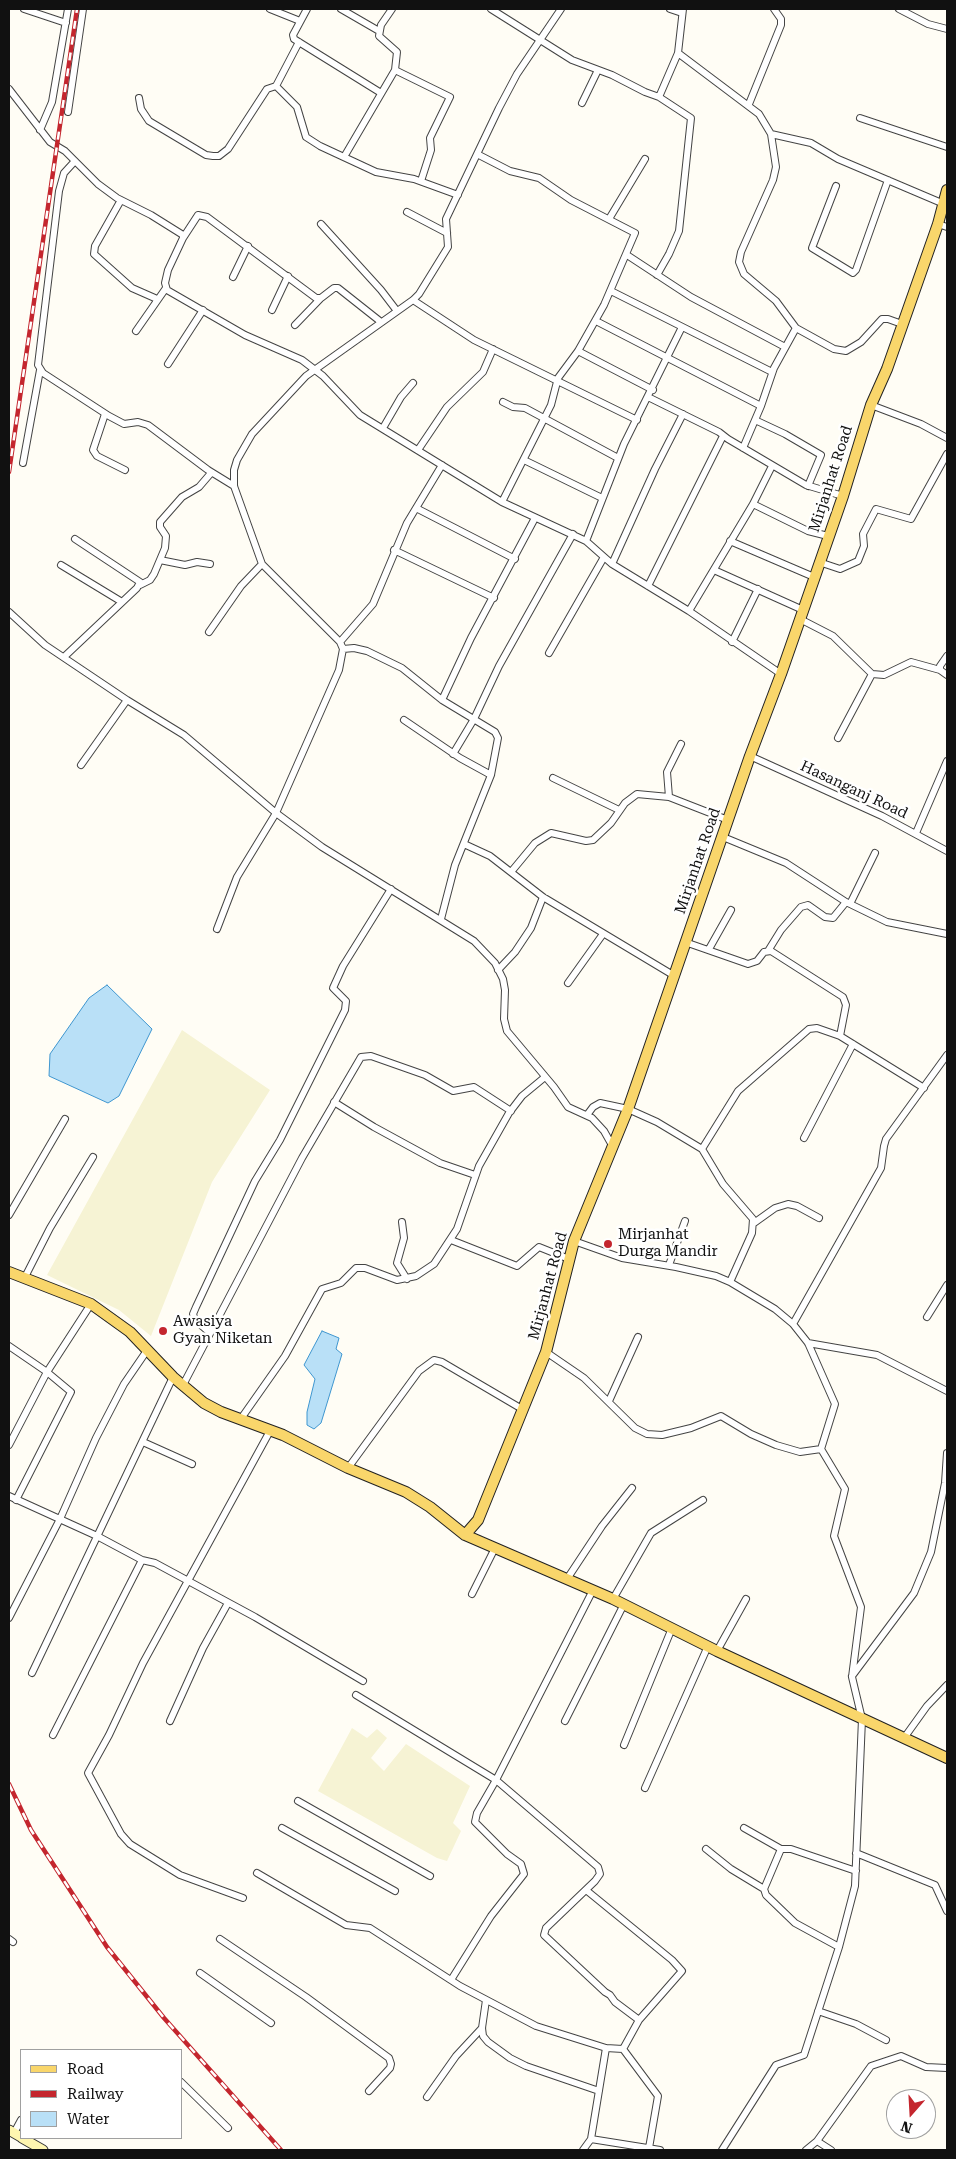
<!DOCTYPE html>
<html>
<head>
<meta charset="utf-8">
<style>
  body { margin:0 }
  #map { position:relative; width:956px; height:2159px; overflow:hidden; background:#fffdf5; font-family:"Roboto Serif",serif }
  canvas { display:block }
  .frame { position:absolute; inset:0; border:10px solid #111; pointer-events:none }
  .legend { position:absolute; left:20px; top:2049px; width:162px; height:90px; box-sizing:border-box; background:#fff; border:1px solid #a0a0a0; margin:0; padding:6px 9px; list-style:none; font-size:15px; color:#111 }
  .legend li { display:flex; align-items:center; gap:10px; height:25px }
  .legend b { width:25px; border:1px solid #a0a0a0 }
  .north { position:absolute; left:886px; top:2089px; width:50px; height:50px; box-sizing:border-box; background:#fff; border:1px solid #a0a0a0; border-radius:50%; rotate:199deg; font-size:14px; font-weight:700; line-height:20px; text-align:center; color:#111 }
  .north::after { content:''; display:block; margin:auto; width:18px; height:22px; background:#c4262e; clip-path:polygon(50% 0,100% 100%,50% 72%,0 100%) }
</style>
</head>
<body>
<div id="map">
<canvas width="956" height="2159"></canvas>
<div class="frame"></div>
<ul class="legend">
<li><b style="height:6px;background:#f9d66b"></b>Road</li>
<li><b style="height:6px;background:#c4262e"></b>Railway</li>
<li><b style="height:14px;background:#b9e0f7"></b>Water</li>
</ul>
<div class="north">N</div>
</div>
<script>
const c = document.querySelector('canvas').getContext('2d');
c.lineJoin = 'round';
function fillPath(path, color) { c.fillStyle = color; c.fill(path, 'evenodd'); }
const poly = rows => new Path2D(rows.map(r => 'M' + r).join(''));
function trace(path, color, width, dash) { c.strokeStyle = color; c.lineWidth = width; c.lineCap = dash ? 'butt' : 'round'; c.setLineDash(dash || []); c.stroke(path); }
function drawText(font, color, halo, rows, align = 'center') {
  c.font = font + ' "Roboto Serif",serif'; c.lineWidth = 5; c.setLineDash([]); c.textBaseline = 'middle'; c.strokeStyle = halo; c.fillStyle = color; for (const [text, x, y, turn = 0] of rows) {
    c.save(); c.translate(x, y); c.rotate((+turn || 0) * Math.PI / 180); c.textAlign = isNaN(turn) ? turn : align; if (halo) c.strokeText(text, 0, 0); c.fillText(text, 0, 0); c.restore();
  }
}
fillPath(poly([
  [182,1030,270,1090,212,1182,151,1336,119,1310,47,1275],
  [352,1728,367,1738,377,1729,387,1738,371,1758,384,1771,406,1744,470,1786,453,1823,461,1831,447,1861,437,1858,318,1791]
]), '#f6f3d4');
const water = poly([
  [107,985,152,1029,119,1096,108,1103,49,1076,50,1054,89,998,107,985],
  [322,1331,339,1338,336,1349,342,1354,321,1423,314,1429,307,1425,307,1412,315,1379,304,1365,322,1331]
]);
fillPath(water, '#b9e0f7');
trace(water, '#3f96cf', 1);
const street = poly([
  [24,9,66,23],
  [270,9,300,21],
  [307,9,293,35,294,39,381,93],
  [341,9,379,31],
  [491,9,572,60,612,75,645,92,659,97,691,118,679,231,669,254,657,275],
  [670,9,682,13],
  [683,9,678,53,759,114,771,134,776,167,773,180,741,252,739,262,744,274,776,301,796,328,774,368,761,406,743,448],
  [899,9,928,24,947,29],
  [299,42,276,86,297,107,306,137,320,146,376,172,414,179,458,195],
  [395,70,450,97,430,138,431,150,421,181],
  [9,89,50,142,65,151,98,184,117,198,151,215,183,235,183,238,168,270,165,283,167,290,245,335,302,360,323,376,360,415,502,502,586,541,612,564,689,611,781,674],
  [659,97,678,53],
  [139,98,141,109,149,121,206,155,213,156,219,156,228,149,267,89,276,86],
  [582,103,598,70],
  [749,104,781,25,781,19,774,9],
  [68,112,83,9],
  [860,118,947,147],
  [40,130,52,102,68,9],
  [771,134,811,143,838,159,944,204],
  [477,154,510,171,539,178,571,200,635,233,604,305,578,351,558,378,551,405,502,502],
  [344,157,395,70,397,52,379,36,381,25,392,9],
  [75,161,64,173,59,191,38,365,43,373,109,416,124,424,138,422,148,425,208,470,234,486],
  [836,186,812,248,853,273,856,270,888,180],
  [121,200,95,246,94,254,132,288,157,299],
  [407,212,447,233],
  [609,219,645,159],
  [321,224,381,290,397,311],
  [938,224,947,227],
  [183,238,198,215,207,217,316,298,321,298,334,288,338,288,381,322],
  [627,255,691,297,785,347],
  [233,277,248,246],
  [611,291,772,372],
  [413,300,474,340,637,420],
  [272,310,288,276],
  [596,321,761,406],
  [295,325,321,298],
  [796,328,834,349,846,351,861,342,882,319,888,319,902,324],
  [136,331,166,288],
  [578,351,653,390],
  [168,364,203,310],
  [648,397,719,432,728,439,806,485,843,496],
  [503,402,513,407,525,408,618,458],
  [871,405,921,424,947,438],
  [105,414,93,450,97,456,125,470],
  [755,420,785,434,821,455,808,486],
  [383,428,401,397,413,383],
  [418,450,447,407,483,372,493,349],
  [524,460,602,498],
  [23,463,40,370],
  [753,504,808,531,828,536],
  [416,508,515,559],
  [586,541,624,444,682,327],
  [730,541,814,577],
  [394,550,494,598],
  [160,560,185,565,197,562,210,564],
  [819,562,840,569,858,561,864,546,863,534,876,509,911,519,947,454],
  [612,564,655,469,683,414],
  [61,565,122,602],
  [714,570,803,610],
  [140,585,150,580,154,574,165,548,166,536,160,527,160,522,182,497,199,487,211,473],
  [648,586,723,436],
  [689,611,753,504,772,466],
  [9,612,45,645,127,700,184,735,276,813,322,847,474,941,495,963,503,979,505,990,504,1019,507,1031,554,1087,568,1107,592,1118,604,1131,613,1147],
  [800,619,833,636,872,674,884,675,911,662,940,670],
  [209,632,241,586,262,564],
  [340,642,373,604,407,523,442,465],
  [732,642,758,589],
  [343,649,354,648,367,651,402,668,442,700,495,732,498,738,491,775,455,865,441,919],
  [549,653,604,557],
  [947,656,940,666,940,670,947,675],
  [64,657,137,588,140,582,75,539],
  [442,700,471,638,535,518],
  [404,720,460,758,491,775],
  [838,738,872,674],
  [453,754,474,719,499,666,573,534],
  [750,756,882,816,947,851],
  [81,765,127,700],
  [553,778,619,810],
  [669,797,667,772,681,744],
  [916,833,947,761],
  [723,837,786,863,846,902,887,922,947,934],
  [464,844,490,856,543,897,673,975],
  [511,872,535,843,551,833,586,841,593,840,611,823,625,803,637,794,669,797,728,820],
  [850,904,875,853],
  [217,929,237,877,276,813,339,670,343,649,340,642,262,564,234,486,234,470,237,460,252,434,306,376,413,300,419,294,448,247,446,219,499,108,517,74,561,9],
  [685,942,748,964,757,961,764,952,771,951,843,997,846,1005,840,1036],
  [709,949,731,910],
  [768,951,781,930,801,907,808,905,825,917,833,918,846,902],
  [498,970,515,952,531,928,543,897],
  [568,983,603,934],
  [334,1102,374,1127,440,1163,475,1175],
  [587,1115,593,1107,600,1103,628,1109,657,1122,702,1149,723,1184,753,1219,752,1233,730,1282],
  [804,1138,853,1044],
  [702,1149,738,1091,809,1029,817,1028,840,1036,924,1088],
  [9,1215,65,1119],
  [402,1222,404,1238,397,1263,407,1279],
  [754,1223,775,1208,788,1204,797,1206,819,1218],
  [451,1240,517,1266,539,1247,569,1259],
  [574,1241,622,1258,676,1267,716,1276,730,1282,775,1309,793,1324,808,1343,835,1404,821,1449,845,1489,834,1536,861,1607,852,1677,862,1719,855,1886,839,1947,804,2055,776,2065,722,2150],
  [669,1265,685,1221],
  [25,1277,50,1228,93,1157],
  [927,1317,947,1285],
  [793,1324,881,1168,884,1146,886,1139,947,1055],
  [209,1332,195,1320,193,1314,196,1307,255,1181,280,1140,345,1010,346,1001,333,988,343,966,391,889],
  [808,1343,877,1355,947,1391],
  [9,1346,47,1372,71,1392,16,1500],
  [546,1352,584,1378,635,1428,647,1434,662,1435,691,1428,721,1416,751,1434,776,1445,800,1452,821,1449],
  [183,1385,302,1158,361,1057,371,1056,425,1075,453,1091,474,1087,511,1111],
  [609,1401,638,1337],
  [240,1420,285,1356,322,1289,341,1283,356,1268,365,1268,397,1280,416,1276,434,1264,457,1229,479,1166,509,1113,522,1096,545,1077],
  [143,1442,192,1464],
  [9,1445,47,1372,91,1304],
  [348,1468,419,1371,434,1360,442,1362,522,1409],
  [9,1496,97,1536,142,1560],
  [567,1579,602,1526,632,1488],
  [472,1594,495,1548],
  [613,1599,651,1533,703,1500],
  [9,1618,60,1519,96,1438,124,1384,148,1349],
  [717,1651,746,1599],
  [32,1673,173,1377],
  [852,1676,914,1593,931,1552,945,1483,947,1453],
  [356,1695,496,1780,593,1590],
  [170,1721,203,1648,228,1603],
  [565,1721,624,1604],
  [53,1735,142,1560,155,1563,255,1617,363,1681],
  [904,1738,927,1706,947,1685],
  [624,1745,672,1628],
  [645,1788,708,1646],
  [298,1801,430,1876],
  [282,1828,395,1891],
  [744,1828,781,1849,791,1849,856,1871],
  [706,1849,731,1869,764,1889,766,1895,795,1923,839,1947],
  [856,1853,935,1885,947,1911],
  [257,1873,346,1925,370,1928,460,1986,536,2026,606,2048,623,2049,658,2096,649,2148],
  [764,1889,781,1849],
  [586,1890,672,1960,682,1971,639,2020,623,2049],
  [243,1898,180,1875,130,1844,121,1834,88,1773,109,1735,143,1663,270,1431],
  [9,1939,13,1942],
  [220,1939,306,1997,389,2058,391,2064,390,2068,369,2091],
  [200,1973,271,2023],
  [451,1980,491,1916,524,1874,521,1864,507,1854,475,1822,477,1813,496,1780,598,1867,600,1874,595,1881,546,1928,544,1935,605,1992,610,1995,615,2002,639,2020],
  [486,2000,482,2028,483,2036,488,2042,510,2058,526,2066,599,2091],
  [818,2011,856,2024,886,2040],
  [181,2082,228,2128],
  [427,2097,456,2056,482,2028],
  [14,2133,21,2120],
  [591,2139,606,2048],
  [817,2141,831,2150],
  [583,2150,591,2139,660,2150],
  [806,2150,817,2141,871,2066,901,2056,926,2067,947,2068]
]);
const secondary = poly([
  [9,2130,21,2137],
  [22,2138,43,2150]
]);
const primary = poly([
  [9,1272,91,1304,130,1332,173,1377,204,1403,221,1412,283,1435,348,1468,406,1492,430,1507,465,1535,613,1599,717,1651,947,1758],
  [465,1535,478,1520,546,1352,574,1241,628,1109,750,756,781,674,843,496,871,405,887,369,938,224,947,190]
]);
trace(street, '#444', 8);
trace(secondary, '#333', 11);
trace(primary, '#222', 12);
trace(street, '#fff', 6);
trace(secondary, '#fff6b0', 9);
trace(primary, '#f9d66b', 10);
const rail = poly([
  [9,472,77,9],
  [9,1784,31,1830,107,1947,164,2018,281,2150]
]);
trace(rail, '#c4262e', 4.5);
trace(rail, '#fff', 2.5, [8]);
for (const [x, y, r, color] of [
  [608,1244,5,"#c4262e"],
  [163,1331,5,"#c4262e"]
]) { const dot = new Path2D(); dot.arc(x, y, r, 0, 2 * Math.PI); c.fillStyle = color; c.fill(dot); trace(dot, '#fff', 2); }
drawText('15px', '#111', '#fff', [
  ["Mirjanhat Road",831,479,-72],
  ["Hasanganj Road",854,790,25],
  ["Mirjanhat Road",698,861,-71],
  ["Mirjanhat Road",548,1286,-75]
]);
drawText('15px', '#111', '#fff', [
  ["Mirjanhat",618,1235],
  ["Durga Mandir",618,1252],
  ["Awasiya",173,1322],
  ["Gyan Niketan",173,1339]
], 'left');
</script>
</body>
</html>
